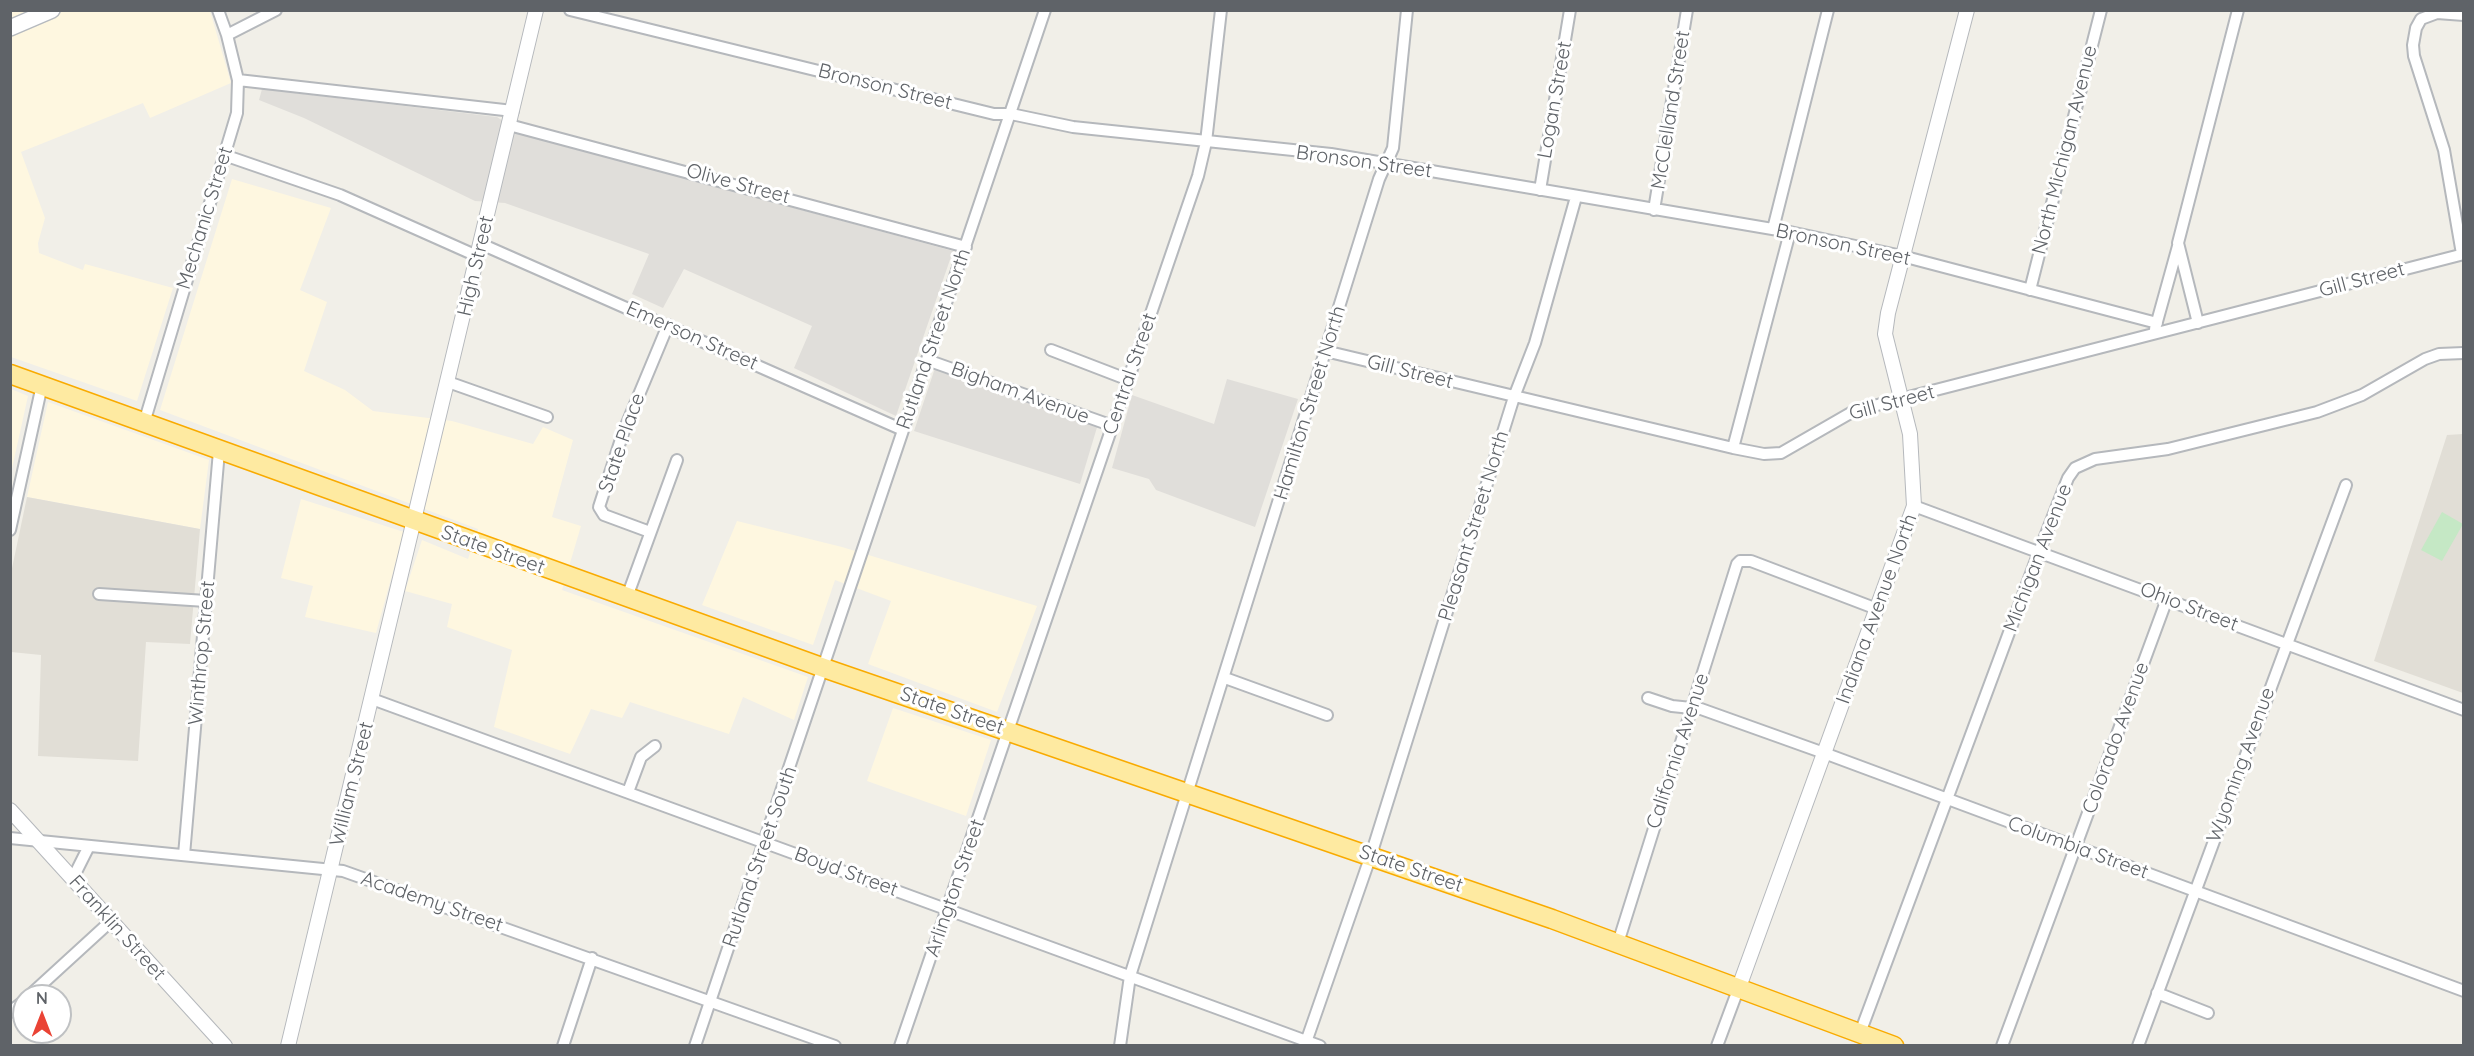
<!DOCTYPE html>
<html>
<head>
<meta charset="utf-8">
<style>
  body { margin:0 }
  #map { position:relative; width:2474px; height:1056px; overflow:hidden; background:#f1efe8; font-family:Quicksand,sans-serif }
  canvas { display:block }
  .frame { position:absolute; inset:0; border:12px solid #5f6368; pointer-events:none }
  .north { position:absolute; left:12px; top:984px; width:60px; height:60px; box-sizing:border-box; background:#fff; border:2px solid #bfc1c3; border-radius:50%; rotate:0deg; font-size:16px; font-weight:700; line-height:24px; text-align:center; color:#5f6368 }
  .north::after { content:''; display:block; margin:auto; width:21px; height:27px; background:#ea4335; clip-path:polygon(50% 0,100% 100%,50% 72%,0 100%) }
</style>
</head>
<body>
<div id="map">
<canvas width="2474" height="1056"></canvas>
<div class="frame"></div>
<div class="north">N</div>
</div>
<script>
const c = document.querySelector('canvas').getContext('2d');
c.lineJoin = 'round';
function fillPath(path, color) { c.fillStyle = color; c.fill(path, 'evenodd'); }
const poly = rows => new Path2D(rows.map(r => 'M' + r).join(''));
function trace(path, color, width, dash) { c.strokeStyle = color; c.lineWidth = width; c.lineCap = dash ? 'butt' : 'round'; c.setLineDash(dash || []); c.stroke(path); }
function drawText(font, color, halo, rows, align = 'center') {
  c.font = font + ' Quicksand,sans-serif'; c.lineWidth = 6; c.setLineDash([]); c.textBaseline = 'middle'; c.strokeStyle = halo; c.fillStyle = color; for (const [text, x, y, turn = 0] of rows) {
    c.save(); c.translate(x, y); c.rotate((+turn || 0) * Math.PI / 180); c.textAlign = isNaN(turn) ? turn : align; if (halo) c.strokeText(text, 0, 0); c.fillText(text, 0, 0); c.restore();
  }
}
fillPath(poly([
  [11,11,210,11,231,83,150,118,143,103,21,152,45,218,38,243,39,253,83,270,85,264,173,288,137,401,11,357],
  [232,179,331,208,300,290,327,302,304,371,345,390,373,411,452,421,533,444,543,427,573,440,552,517,581,526,562,590,808,677,794,720,743,697,729,734,630,702,622,718,591,709,570,754,494,727,512,650,447,627,452,604,405,591,422,540,468,559,478,529,160,410],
  [11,389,28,396,11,473],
  [48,402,209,460,200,529,27,497],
  [301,499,404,532,376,633,305,617,313,586,281,578],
  [737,521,842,547,1037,606,997,712,868,664,891,601,835,580,813,645,702,605],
  [893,708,991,740,966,816,867,781]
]), '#fef7e0');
fillPath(poly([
  [262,89,497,117,523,134,953,251,896,416,794,368,812,326,684,269,663,308,632,294,649,254,505,203,475,201,304,118,259,100],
  [935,368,1098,424,1080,484,914,431],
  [1227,379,1298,399,1255,527,1156,490,1149,479,1112,468,1132,395,1214,424]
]), '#e0deda');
fillPath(poly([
  [2463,434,2463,693,2374,661,2447,435],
  [27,497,200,529,190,644,146,642,138,761,38,756,41,655,11,652,11,573]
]), '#e1ded6');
fillPath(poly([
  [2442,512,2463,524,2442,561,2421,550]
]), '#c5e8c5');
const minor = poly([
  [570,10,994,114,1011,114,1073,127,1331,154,1790,232,1902,256,2157,323],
  [227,35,276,10],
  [238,80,513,111],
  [509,125,966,247],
  [224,155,340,195,477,256],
  [1540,190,1570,10],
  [1654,210,1687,10],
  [1773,229,1828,10],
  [481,244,903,430],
  [2462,254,2444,150,2414,56,2413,45,2416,28,2421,19,2437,13,2464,15],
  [2030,290,2101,10],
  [2198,323,2178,243,2238,10],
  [2155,329,2178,246],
  [1051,350,1129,380],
  [1325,351,1733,448,1764,454,1781,453,1854,411,2464,254],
  [927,360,1113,426],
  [448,382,547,417],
  [144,423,237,113,238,80,227,35,218,10],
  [1733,448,1790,232],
  [1914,506,2464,710],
  [10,530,42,385],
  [650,532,604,515,599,507,623,433,668,325],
  [99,594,206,601],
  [627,597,677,460],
  [1225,678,1327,715],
  [1648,698,1672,706,1701,709,1824,753,2464,991],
  [372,699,1320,1046],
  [628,792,641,757,655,746],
  [10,838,343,871,835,1046],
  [184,855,219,451],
  [73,878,89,846],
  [1618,943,1737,564,1740,561,1751,561,1877,609],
  [2157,993,2208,1013],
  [29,996,111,921],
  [10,1012,24,1001],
  [1860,1033,2039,552,2068,478,2075,468,2095,459,2168,449,2317,412,2362,395,2425,359,2439,354,2464,353],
  [1305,1045,1371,855,1514,397,1535,343,1576,197],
  [563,1046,592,958],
  [695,1046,1045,10],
  [900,1046,1198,176,1206,142,1221,10],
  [1120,1046,1130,976,1379,179,1393,148,1407,10],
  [1717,1046,1739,987],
  [2002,1046,2167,599],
  [2138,1046,2346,485]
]);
const tertiary = poly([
  [10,810,225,1046],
  [1739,987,1914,506,1910,434,1885,334,1888,313,1967,10],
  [288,1046,536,10]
]);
const secondary = poly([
  [10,28,52,10]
]);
const trunk = poly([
  [10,374,824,668,1552,919,1894,1046]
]);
trace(minor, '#b5b8bc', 14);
trace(tertiary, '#b5b8bc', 16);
trace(secondary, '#b6babf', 18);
trace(trunk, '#f9ab00', 21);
trace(minor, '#fff', 10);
trace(tertiary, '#fff', 14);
trace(secondary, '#fff', 15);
trace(trunk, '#feeaa1', 18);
drawText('20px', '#5f6368', '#fff', [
  ["Bronson Street",885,87,14],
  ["Logan Street",1555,100,-80],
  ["McClelland Street",1671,110,-81],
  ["North Michigan Avenue",2065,150,-76],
  ["Bronson Street",1364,162,8],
  ["Olive Street",738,184,15],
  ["Mechanic Street",205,218,-73],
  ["Bronson Street",1843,245,12],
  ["High Street",476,266,-77],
  ["Gill Street",2362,280,-15],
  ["Emerson Street",692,336,24],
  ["Rutland Street North",934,339,-71],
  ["Gill Street",1410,372,14],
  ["Central Street",1130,374,-71],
  ["Bigham Avenue",1020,393,20],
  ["Hamilton Street North",1310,403,-73],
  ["Gill Street",1892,403,-15],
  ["State Place",622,443,-71],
  ["Pleasant Street North",1474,526,-73],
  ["State Street",493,550,20],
  ["Michigan Avenue",2038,558,-69],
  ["Ohio Street",2189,607,21],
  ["Indiana Avenue North",1877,609,-70],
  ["Winthrop Street",202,653,-85],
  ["State Street",952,711,19],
  ["Colorado Avenue",2116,738,-70],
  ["California Avenue",1678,751,-72],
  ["Wyoming Avenue",2241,765,-70],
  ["William Street",352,784,-76],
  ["Columbia Street",2078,848,20],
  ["Rutland Street South",760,857,-71],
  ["State Street",1411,869,19],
  ["Boyd Street",846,872,20],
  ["Arlington Street",955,888,-71],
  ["Academy Street",432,902,19],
  ["Franklin Street",117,928,48]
]);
</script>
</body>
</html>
